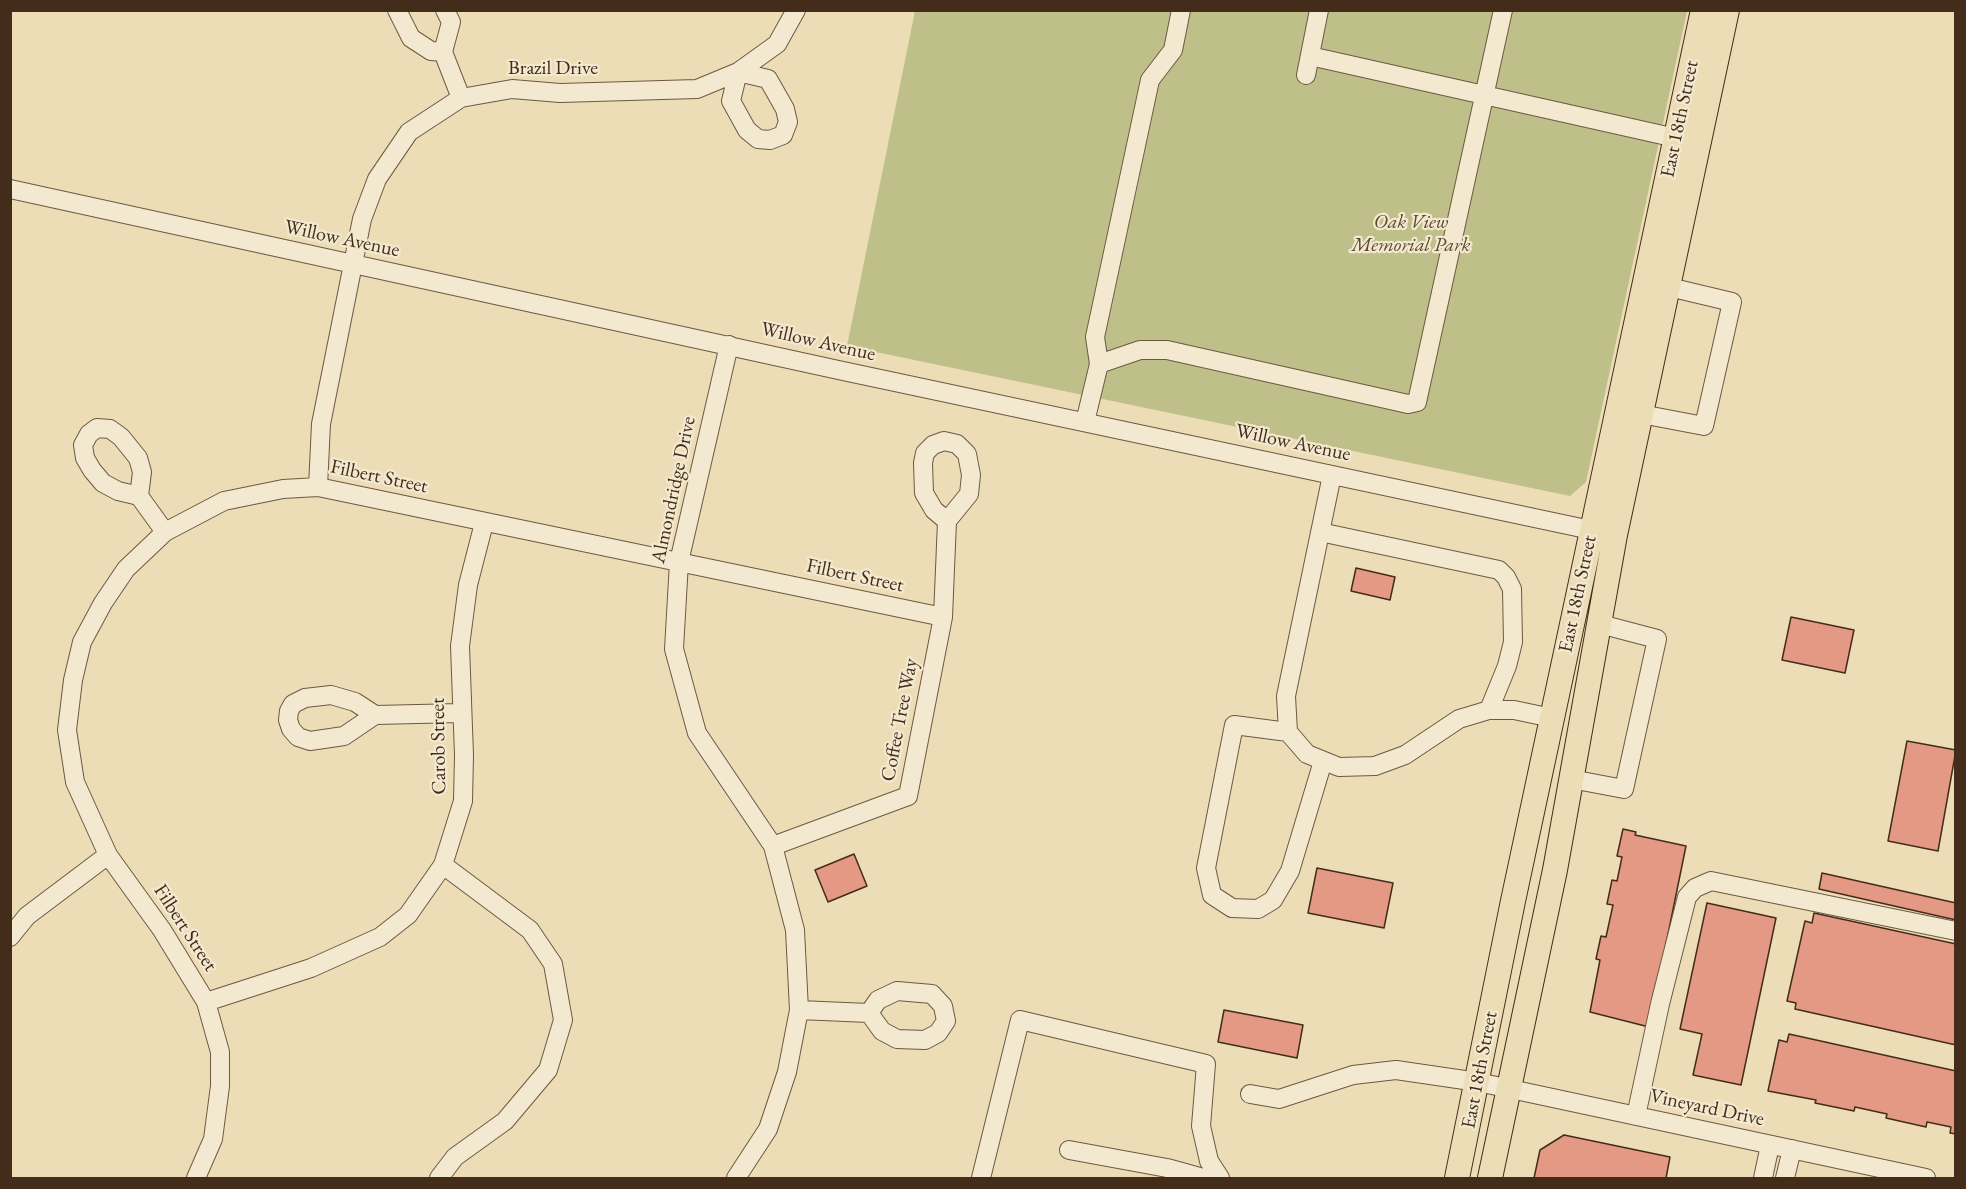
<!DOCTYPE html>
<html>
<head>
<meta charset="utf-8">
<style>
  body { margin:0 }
  #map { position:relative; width:1966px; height:1189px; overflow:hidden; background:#edddb6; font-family:"EB Garamond",serif }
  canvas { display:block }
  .frame { position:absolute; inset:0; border:12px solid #432c1a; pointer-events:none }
</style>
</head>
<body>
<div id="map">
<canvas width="1966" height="1189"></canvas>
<div class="frame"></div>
</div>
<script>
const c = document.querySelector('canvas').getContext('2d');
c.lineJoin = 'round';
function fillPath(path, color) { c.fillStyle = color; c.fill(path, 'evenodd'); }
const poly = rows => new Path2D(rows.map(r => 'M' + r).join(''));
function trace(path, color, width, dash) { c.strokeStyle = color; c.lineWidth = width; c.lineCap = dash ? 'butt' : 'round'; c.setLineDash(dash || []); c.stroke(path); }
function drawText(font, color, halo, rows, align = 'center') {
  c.font = font + ' "EB Garamond",serif'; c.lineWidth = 4.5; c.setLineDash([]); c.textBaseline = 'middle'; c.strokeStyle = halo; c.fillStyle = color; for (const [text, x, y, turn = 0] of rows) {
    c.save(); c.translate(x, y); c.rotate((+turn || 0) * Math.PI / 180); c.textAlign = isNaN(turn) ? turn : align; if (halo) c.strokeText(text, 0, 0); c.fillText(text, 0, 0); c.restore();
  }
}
fillPath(poly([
  [915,11,1687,11,1586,482,1570,496,847,346]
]), '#bfbf89');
const building = poly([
  [1356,568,1395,577,1390,600,1351,591,1356,568],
  [1791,617,1854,630,1845,673,1782,660,1791,617],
  [1907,741,1956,750,1938,851,1888,841,1907,741],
  [1623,829,1636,832,1635,835,1686,846,1649,1027,1590,1012,1600,960,1596,959,1601,936,1606,937,1613,905,1607,904,1612,880,1617,881,1622,857,1617,856,1623,829],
  [854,854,867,886,828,902,815,870,854,854],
  [1317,868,1393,883,1384,928,1308,913,1317,868],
  [1822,873,1956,903,1956,920,1819,889,1822,873],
  [1707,903,1776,918,1741,1085,1693,1075,1702,1034,1680,1029,1707,903],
  [1814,913,1956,944,1956,1045,1795,1009,1796,1003,1787,1001,1805,921,1812,923,1814,913],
  [1224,1010,1303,1025,1297,1058,1218,1042,1224,1010],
  [1789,1034,1956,1071,1956,1134,1950,1133,1951,1127,1927,1122,1926,1127,1886,1118,1887,1114,1855,1107,1854,1111,1815,1103,1816,1100,1768,1091,1779,1040,1787,1042,1789,1034],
  [1564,1135,1670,1157,1666,1178,1534,1178,1540,1150,1564,1135]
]);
fillPath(building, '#e39984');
trace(building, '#432c1a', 1.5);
const minor = poly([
  [397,10,411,38,431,51,443,52],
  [445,10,451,22,443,52,461,98],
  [1310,56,1676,138],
  [738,72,768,79,785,109,788,122,783,135,770,140,758,139,747,130,731,101,738,72],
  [1306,75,1319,10],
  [10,189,843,371,1605,533],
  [729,345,679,562,674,649,697,733,773,846,795,930,799,1010,787,1072,768,1129,736,1178],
  [1099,364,1140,350,1167,350,1408,404,1417,402,1503,10],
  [1641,414,1704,426,1732,302,1669,287],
  [1085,422,1099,364,1095,337,1150,80,1173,50,1181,10],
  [1332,475,1286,696,1288,732,1307,754,1339,767,1375,766,1405,755,1459,719,1489,710,1514,710,1552,718],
  [318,487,321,424,362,219,377,179,409,132,461,98,512,89,560,93,697,89,738,72,777,44,796,10],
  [139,496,142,472,138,458,121,437,110,429,97,428,89,434,83,445,85,458,92,470,103,483,118,491,139,496,165,532],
  [1320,532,1499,570,1506,577,1512,589,1513,642,1507,666,1489,710],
  [375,715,344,736,310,741,298,737,291,729,288,720,289,711,293,704,305,698,331,695,355,702,375,715,461,713],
  [1288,732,1234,725,1206,868,1212,895,1232,908,1258,909,1273,900,1290,871,1323,761],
  [1571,779,1624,789,1657,639,1600,624],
  [773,846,908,796,943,617,947,521,969,494,971,475,967,454,957,444,944,441,933,445,925,453,923,463,924,493,934,510,947,521],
  [10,937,27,916,108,855],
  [897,991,932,994,943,1006,946,1021,938,1033,925,1040,897,1039,882,1031,869,1013,878,1000,897,991],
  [206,1002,311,968,380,937,408,915,443,865,463,801,464,755,460,646,468,585,484,523],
  [799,1010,869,1013],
  [1250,1094,1279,1099,1353,1075,1396,1070,1478,1082,1926,1178],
  [1636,1116,1660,1004,1687,897,1695,888,1711,881,1956,931],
  [1069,1150,1167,1168,1203,1178],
  [196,1178,213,1139,220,1086,220,1052,206,1002,162,930,108,855,75,782,67,730,73,680,82,642,103,603,126,569,165,532,224,501,283,489,318,487,943,617],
  [439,1178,455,1157,505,1121,548,1070,563,1020,553,964,530,930,443,865],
  [981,1178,1020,1020,1206,1064,1201,1126,1209,1161,1220,1178],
  [1763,1178,1770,1145],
  [1785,1178,1792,1149]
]);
const major = poly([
  [1457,1178,1513,901,1703,10],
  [1490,1178,1555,870,1615,535,1727,10]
]);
trace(minor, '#6e5841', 20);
trace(major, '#432c1a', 26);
trace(minor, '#f3e9d0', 18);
trace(major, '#edddb6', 24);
drawText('20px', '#432c1a', '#f3e9d0', [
  ["Brazil Drive",553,69],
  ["East 18th Street",1680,119,-78],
  ["Willow Avenue",342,239,12],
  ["Willow Avenue",818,342,13],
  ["Willow Avenue",1293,443,12],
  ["Filbert Street",379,477,12],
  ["Almondridge Drive",674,490,-78],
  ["Filbert Street",855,576,12],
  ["East 18th Street",1578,594,-78],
  ["Coffee Tree Way",900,720,-79],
  ["Carob Street",439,746,-91],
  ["Filbert Street",185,928,57],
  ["East 18th Street",1480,1070,-79],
  ["Vineyard Drive",1707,1108,12]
]);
drawText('italic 20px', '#5c4930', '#f3e9d0', [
  ["Oak View",1411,223],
  ["Memorial Park",1411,246]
]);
</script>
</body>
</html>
